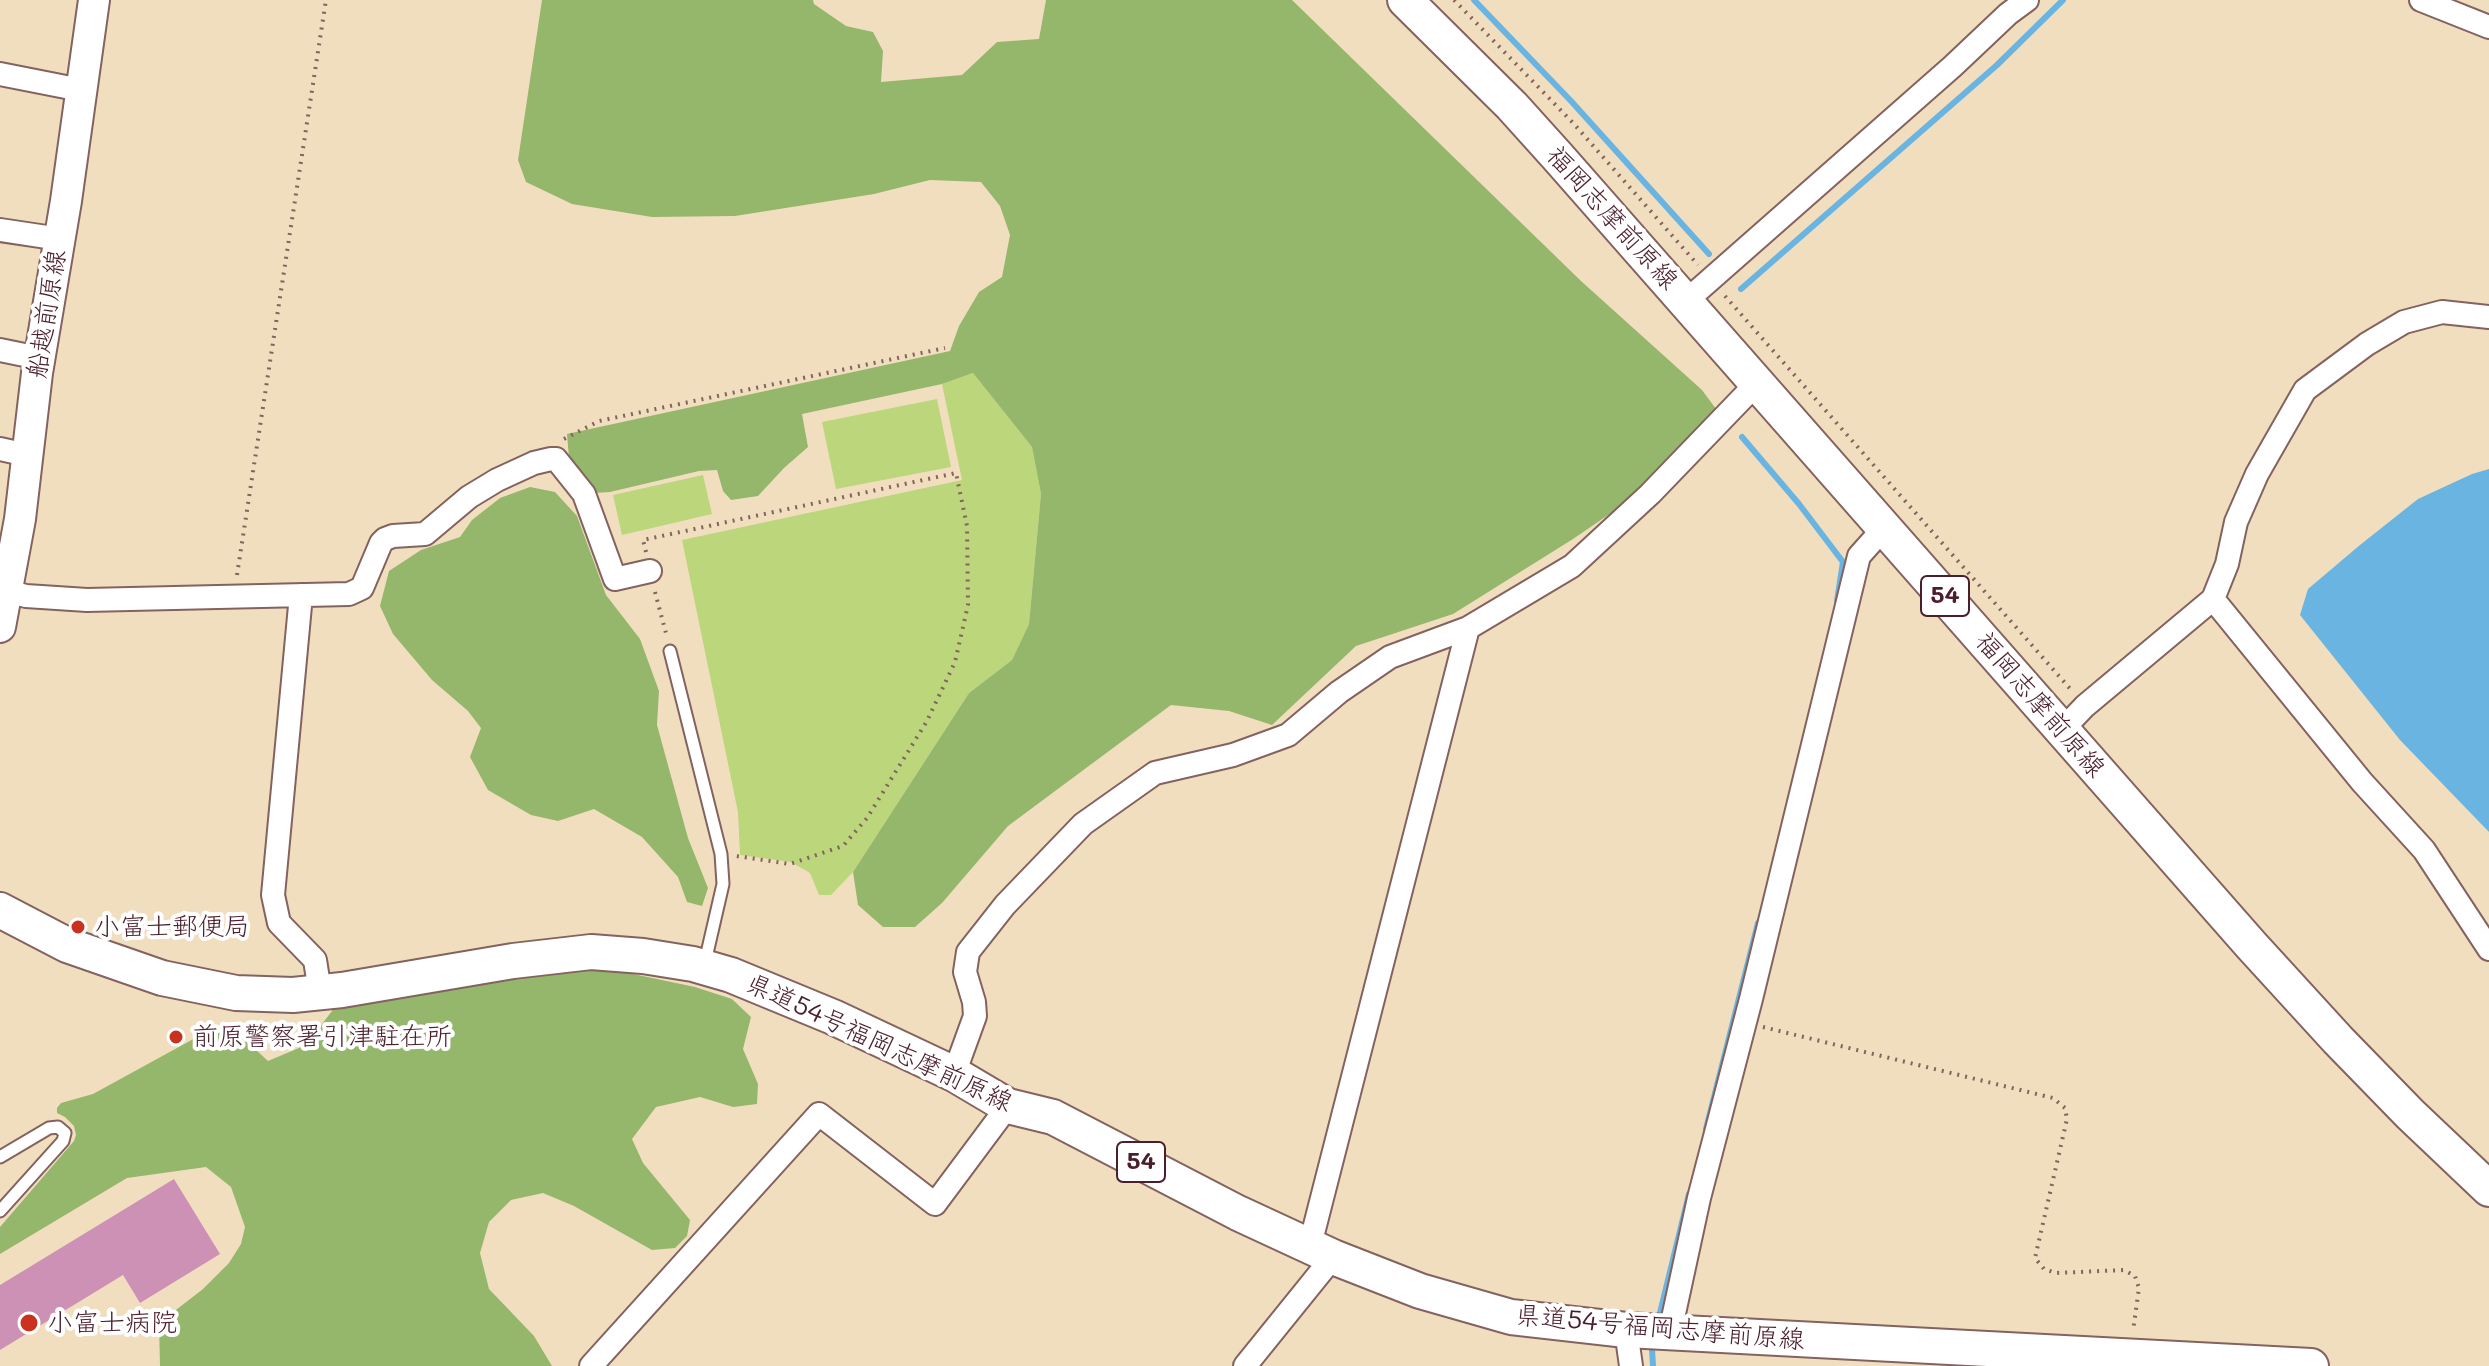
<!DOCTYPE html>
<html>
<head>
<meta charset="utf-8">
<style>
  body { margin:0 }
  canvas { display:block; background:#f1debf }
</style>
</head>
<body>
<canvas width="2489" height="1366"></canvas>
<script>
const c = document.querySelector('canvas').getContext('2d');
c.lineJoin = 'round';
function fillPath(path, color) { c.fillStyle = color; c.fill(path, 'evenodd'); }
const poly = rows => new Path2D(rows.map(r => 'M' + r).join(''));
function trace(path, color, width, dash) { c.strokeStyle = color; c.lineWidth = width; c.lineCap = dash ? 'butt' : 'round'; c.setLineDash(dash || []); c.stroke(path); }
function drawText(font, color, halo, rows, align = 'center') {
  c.font = font + ' Mali,"Klee One",sans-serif'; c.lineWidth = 8; c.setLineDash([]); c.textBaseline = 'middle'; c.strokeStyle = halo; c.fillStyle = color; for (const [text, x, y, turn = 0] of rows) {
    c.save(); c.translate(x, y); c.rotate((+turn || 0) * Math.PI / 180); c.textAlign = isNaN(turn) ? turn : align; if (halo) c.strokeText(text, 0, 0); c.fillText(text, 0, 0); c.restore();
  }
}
fillPath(poly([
  [973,373,1032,447,1041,494,1029,624,1012,660,969,693,853,872,831,895,819,895,810,873,791,862,740,855,738,812,682,540,962,480,942,384],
  [937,399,951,467,836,489,822,422],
  [703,475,712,514,622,535,613,495]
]), '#bcd67b');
fillPath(poly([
  [542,0,813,0,814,4,846,26,873,32,883,51,881,82,962,75,997,42,1039,39,1046,0,1292,0,1581,281,1702,390,1719,413,1636,496,1573,539,1453,614,1356,646,1272,725,1229,711,1171,705,1008,826,942,903,915,927,883,927,858,905,853,872,969,693,1012,660,1029,624,1041,494,1032,447,973,373,942,384,802,414,808,447,784,468,758,496,731,500,723,491,717,470,699,471,610,492,594,493,569,458,567,434,950,351,959,326,979,292,1002,277,1010,235,1000,206,981,182,930,180,874,194,735,216,652,217,572,204,526,182,518,160],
  [530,487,555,492,577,516,606,595,640,639,659,691,657,725,688,838,708,888,702,906,687,902,678,877,642,837,594,809,558,821,531,815,488,790,470,757,481,728,468,711,432,680,393,634,380,606,389,571,421,550,460,537,472,520,500,498],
  [578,969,619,971,695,987,732,999,751,1017,743,1049,758,1084,757,1104,733,1107,700,1097,656,1107,632,1139,643,1163,690,1220,687,1236,675,1248,652,1250,574,1206,543,1193,511,1200,489,1222,480,1253,489,1289,534,1336,552,1366,160,1366,159,1323,203,1289,229,1263,241,1244,245,1227,231,1187,206,1167,127,1178,0,1254,0,1227,74,1141,76,1135,74,1126,65,1117,57,1113,57,1108,61,1103,93,1094,208,1031,240,1035,268,1061,306,1045,335,1007,413,991]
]), '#95b76b');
fillPath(poly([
  [2489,469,2489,832,2400,740,2300,615,2308,589,2360,545,2418,499,2472,474]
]), '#6ab4e2');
trace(poly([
  [1474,0,1571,101,1709,254],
  [1741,289,1997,65,2063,0],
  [1742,437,1799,504,1843,562,1837,601],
  [1706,1129,1758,923],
  [1659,1317,1689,1194],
  [1652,1349,1653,1366]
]), '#6ab4e2', 6);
fillPath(poly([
  [174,1179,220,1254,140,1303,123,1275,0,1350,0,1285]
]), '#cd91b6');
const lane = poly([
  [670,651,721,854,723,884,705,962],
  [0,1157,49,1128,58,1127,65,1133,63,1141,0,1211]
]);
const street = poly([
  [2421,0,2489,27],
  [0,74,81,90],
  [0,230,60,239],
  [1686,301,1953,66,2008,14,2027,0],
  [0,350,39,358],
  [0,449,27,455],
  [6,591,26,596,87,600,349,594,362,588,381,543,385,539,393,536,425,534,469,497,497,480,534,463,551,459,556,459,584,494,615,579,650,571],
  [301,595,273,895,279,923,315,960,320,992],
  [2213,599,2362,782,2424,850,2489,949],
  [2062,730,2085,706,2213,599,2227,564,2236,522,2257,474,2305,390,2367,344,2404,322,2442,312,2489,317],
  [954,1074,975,1016,974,1002,965,972,968,952,1005,905,1083,824,1155,773,1233,755,1288,735,1339,692,1390,657,1468,628,1572,566,1650,494,1757,383],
  [1310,1245,1468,628],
  [1626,1330,1631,1366],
  [1670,1332,1699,1198,1751,999,1859,556,1884,528],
  [591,1366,819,1114,935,1204,1008,1106],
  [1245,1366,1333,1257]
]);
const secondary = poly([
  [0,627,20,519,37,373,66,201,94,0]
]);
const primary = poly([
  [1405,0,1512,106,1558,157,2252,946,2338,1040,2410,1114,2489,1189],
  [0,910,67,945,162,978,236,993,293,995,342,990,513,961,591,952,643,956,693,964,731,975,833,1017,954,1074,1008,1106,1053,1117,1238,1213,1333,1257,1420,1291,1511,1317,1626,1330,2311,1366]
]);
trace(lane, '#84625f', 15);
trace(street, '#84625f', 26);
trace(secondary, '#84625f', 34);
trace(primary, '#84625f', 38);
trace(poly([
  [1454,0,1574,124,1698,265],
  [1725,296,2073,692],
  [564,439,599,421,945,348],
  [646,552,643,540,956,473,967,526,968,605,955,662,927,721,867,818,843,846,790,864,736,856],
  [237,575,326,0],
  [655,592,667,637],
  [1763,1027,2053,1098,2065,1108,2067,1119,2035,1258,2044,1269,2056,1273,2124,1270,2135,1276,2139,1288,2133,1331]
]), '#84625f', 4, [2, 6]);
trace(lane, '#fff', 11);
trace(street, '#fff', 22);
trace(secondary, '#fff', 30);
trace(primary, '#fff', 34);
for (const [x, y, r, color] of [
  [78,927,8,"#c8321e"],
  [176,1037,8,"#c8321e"],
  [29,1323,10,"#c8321e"]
]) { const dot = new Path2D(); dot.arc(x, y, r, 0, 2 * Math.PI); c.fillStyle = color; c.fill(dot); trace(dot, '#fff', 3); }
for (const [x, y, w] of [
  [1945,596,48],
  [1141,1162,48]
]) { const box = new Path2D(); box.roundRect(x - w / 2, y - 20, w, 40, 6); c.fillStyle = '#fff'; c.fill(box); trace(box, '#4a1f2b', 2); }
drawText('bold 24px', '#4a1f2b', null, [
  ["54",1945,596],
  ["54",1141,1162]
]);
drawText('26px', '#4a1f2b', '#fff', [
  ["福岡志摩前原線",1612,218,48],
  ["船越前原線",47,314,-81],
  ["福岡志摩前原線",2040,705,49],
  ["県道54号福岡志摩前原線",879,1043,25],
  ["県道54号福岡志摩前原線",1660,1328,5]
]);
drawText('26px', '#4a1f2b', '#fff', [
  ["小富士郵便局",94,927],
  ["前原警察署引津駐在所",192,1037],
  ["小富士病院",47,1323]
], 'left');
</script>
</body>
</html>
